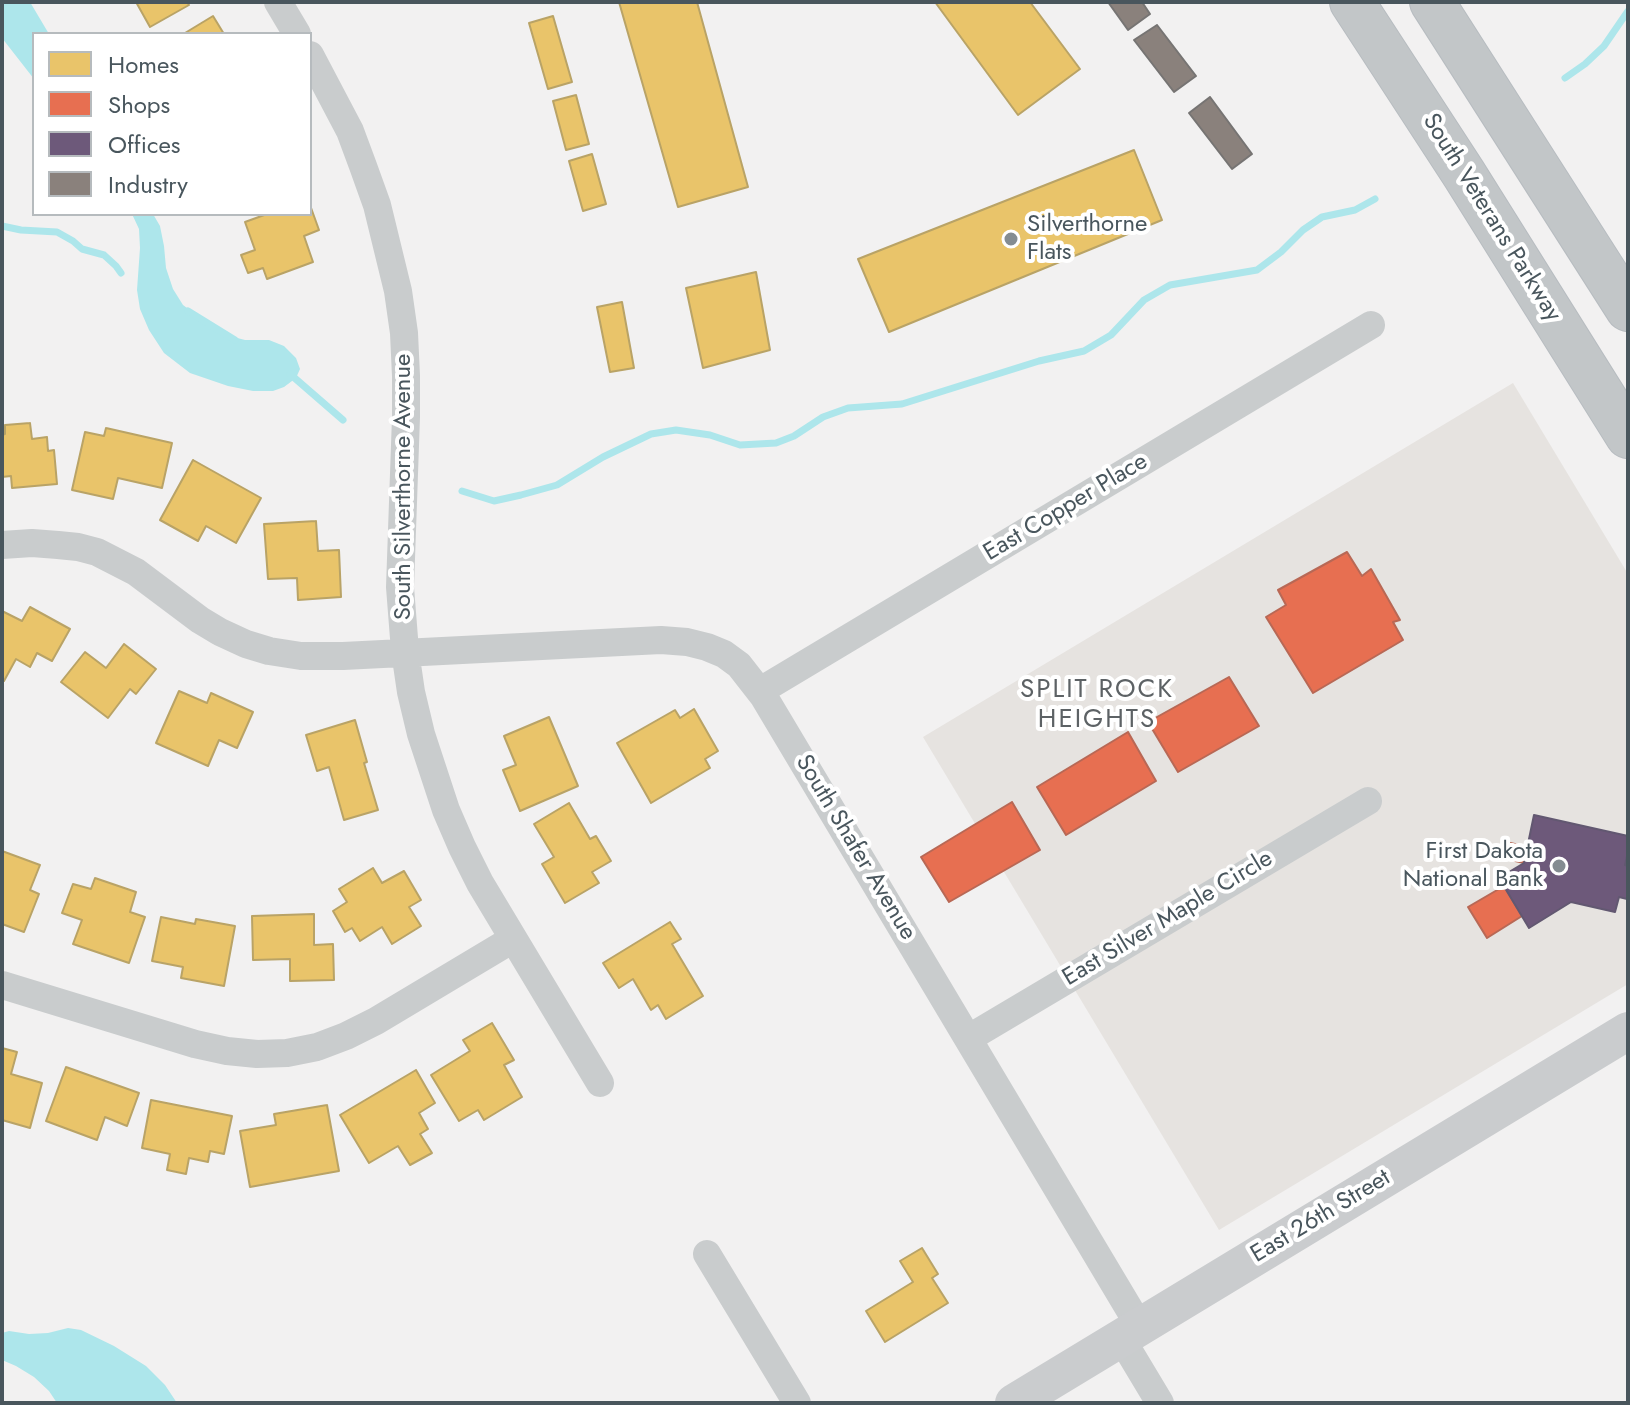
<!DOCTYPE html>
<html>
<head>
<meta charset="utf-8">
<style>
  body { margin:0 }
  #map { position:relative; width:1630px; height:1405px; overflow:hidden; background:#f2f1f1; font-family:Jost,sans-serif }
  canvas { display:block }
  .frame { position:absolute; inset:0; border:4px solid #49565d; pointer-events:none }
  .legend { position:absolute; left:32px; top:32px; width:280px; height:184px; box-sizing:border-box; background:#fff; border:2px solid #b6bbbe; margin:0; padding:10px 14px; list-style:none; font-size:24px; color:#49565d }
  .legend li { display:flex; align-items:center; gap:16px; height:40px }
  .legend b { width:40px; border:2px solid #b6bbbe }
</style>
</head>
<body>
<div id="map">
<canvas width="1630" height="1405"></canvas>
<div class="frame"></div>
<ul class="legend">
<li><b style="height:22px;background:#e9c46a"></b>Homes</li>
<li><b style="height:22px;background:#e76f51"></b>Shops</li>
<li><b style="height:22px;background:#6d597a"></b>Offices</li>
<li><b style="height:22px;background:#8a817c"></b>Industry</li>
</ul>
</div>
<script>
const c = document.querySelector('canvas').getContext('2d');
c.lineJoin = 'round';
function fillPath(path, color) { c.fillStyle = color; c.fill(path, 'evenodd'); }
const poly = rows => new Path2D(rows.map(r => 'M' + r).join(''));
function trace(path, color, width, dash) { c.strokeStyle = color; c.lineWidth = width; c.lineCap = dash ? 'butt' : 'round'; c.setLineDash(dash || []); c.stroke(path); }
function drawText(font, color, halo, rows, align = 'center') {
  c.font = font + ' Jost,sans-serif'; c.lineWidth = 8; c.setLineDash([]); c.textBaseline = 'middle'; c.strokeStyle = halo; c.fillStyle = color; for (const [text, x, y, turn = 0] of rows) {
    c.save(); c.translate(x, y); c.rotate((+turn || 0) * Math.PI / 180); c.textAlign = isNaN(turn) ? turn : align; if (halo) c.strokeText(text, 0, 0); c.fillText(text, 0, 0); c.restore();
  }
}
fillPath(poly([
  [1513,383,1628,574,1628,984,1219,1230,923,737]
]), '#e6e3e0');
fillPath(poly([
  [2,2,30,2,49,34,34,34,34,79,2,38],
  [132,214,153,214,160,226,164,246,166,268,173,289,183,305,222,334,245,340,269,340,284,346,296,358,300,369,296,378,284,387,273,391,253,391,228,386,190,373,164,353,149,330,140,309,137,290,140,248,139,229],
  [68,1328,81,1330,114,1346,146,1366,165,1385,177,1403,57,1403,49,1391,34,1377,16,1366,2,1360,2,1333,9,1331,29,1334,48,1333]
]), '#ade6eb');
const homes = poly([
  [136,2,187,2,189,5,150,27,136,2],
  [619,2,697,2,748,187,678,207,619,2],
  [935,2,1030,2,1080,69,1018,115,935,2],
  [213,16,224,34,185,34,185,33,213,16],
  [553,16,572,82,548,89,529,23,553,16],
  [576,95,589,144,566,150,553,101,576,95],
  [1134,150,1162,220,889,332,858,259,1134,150],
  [592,154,606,204,583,211,569,161,592,154],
  [310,205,319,230,304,236,313,262,267,279,263,268,248,273,241,255,255,250,245,222,267,214,310,214,310,205],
  [756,272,770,350,703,368,686,288,756,272],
  [622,302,634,368,610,372,597,307,622,302],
  [30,423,32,439,47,437,48,451,54,450,57,484,12,488,11,476,2,477,2,435,5,434,5,425,30,423],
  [106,428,172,443,162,488,118,478,113,499,72,490,85,432,104,436,106,428],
  [193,460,261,498,236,543,206,526,198,541,160,520,193,460],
  [316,521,318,551,339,550,341,597,298,600,297,578,268,579,264,524,316,521],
  [30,607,70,629,52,661,37,653,30,667,16,659,4,681,2,680,2,611,22,621,30,607],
  [124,644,156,669,136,694,130,689,108,718,61,682,85,652,106,668,124,644],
  [179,691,207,703,211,693,253,712,237,748,219,740,208,766,156,743,179,691],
  [694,709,718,751,705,759,710,768,651,803,617,743,675,710,680,718,694,709],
  [549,717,578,786,520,811,503,770,516,765,504,736,549,717],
  [355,720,367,762,364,763,378,810,344,820,329,767,317,771,306,735,355,720],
  [569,803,590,839,596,836,611,861,592,872,599,883,565,903,542,864,554,857,534,824,569,803],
  [2,851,40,865,30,890,39,894,24,932,2,924,2,851],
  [373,868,382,883,404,871,421,900,409,907,421,926,392,944,382,927,360,941,352,928,345,932,333,911,347,902,339,889,373,868],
  [95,878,136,892,130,912,145,917,129,963,73,944,82,920,62,913,73,884,91,889,95,878],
  [314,914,314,945,333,944,334,980,290,981,290,959,253,960,252,916,314,914],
  [161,917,195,924,196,919,235,926,224,986,181,978,183,967,152,961,161,917],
  [670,922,681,939,672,944,703,996,666,1019,658,1005,651,1010,633,979,619,988,603,963,670,922],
  [492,1023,514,1060,504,1065,522,1097,484,1120,478,1110,459,1121,431,1075,470,1051,463,1040,492,1023],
  [2,1048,17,1052,11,1074,42,1083,30,1128,2,1120,2,1048],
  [66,1067,139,1093,127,1126,105,1117,97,1140,46,1121,66,1067],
  [416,1070,435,1103,419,1113,428,1129,420,1134,432,1153,410,1165,398,1146,369,1163,340,1115,416,1070],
  [151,1100,232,1116,224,1154,210,1151,208,1162,189,1158,186,1174,167,1170,170,1154,142,1148,151,1100],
  [327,1105,339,1171,250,1187,240,1131,276,1125,274,1114,327,1105],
  [922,1248,938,1274,932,1278,948,1303,885,1342,866,1311,913,1282,900,1261,922,1248]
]);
fillPath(homes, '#e9c46a');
trace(homes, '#b9a366', 2);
const shops = poly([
  [1347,552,1362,576,1371,569,1400,620,1393,622,1403,640,1313,693,1266,617,1286,605,1278,590,1347,552],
  [1229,677,1259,726,1178,772,1148,722,1229,677],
  [1128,732,1156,781,1066,835,1037,787,1128,732],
  [1012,802,1040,850,949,902,921,857,1012,802],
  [1506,842,1528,847,1524,863,1502,858,1506,842],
  [1504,886,1522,916,1487,938,1468,907,1504,886]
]);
fillPath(shops, '#e76f51');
trace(shops, '#b86855', 2);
const offices = poly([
  [1534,815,1628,836,1628,852,1625,865,1628,866,1628,895,1627,899,1619,897,1615,912,1571,902,1529,928,1499,878,1524,863,1534,815]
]);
fillPath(offices, '#6d597a');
trace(offices, '#625871', 2);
const industry = poly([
  [1108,2,1142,2,1150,14,1128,30,1108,2],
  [1157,25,1196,76,1174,92,1134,40,1157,25],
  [1210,97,1252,154,1232,169,1189,113,1210,97]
]);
fillPath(industry, '#8a817c');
trace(industry, '#767473', 2);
trace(poly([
  [1565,78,1585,64,1604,46,1628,11],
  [2,226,21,230,57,232,73,241,82,249,104,255,116,266,121,273],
  [188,311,235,340],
  [290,374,343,420],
  [462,491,494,501,521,495,557,485,603,457,651,434,676,430,710,435,740,445,776,443,794,436,823,417,848,408,902,404,1039,361,1084,351,1111,335,1144,300,1170,285,1257,270,1281,252,1303,230,1322,217,1355,210,1375,199]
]), '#ade6eb', 7);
const trunk = poly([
  [1352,2,1464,174,1628,436],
  [1432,2,1628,309]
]);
trace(trunk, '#b7bcc0', 46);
trace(poly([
  [278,2,297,34],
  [310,55,350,131,363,166,377,205,398,291,404,333,406,376,406,417,400,587,405,651,411,692,421,734,446,810,462,847,480,883,600,1083],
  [2,545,32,543,58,545,78,547,97,552,136,572,200,620,220,632,246,644,269,651,301,656,343,656,661,640,687,642,707,647,724,654,739,665,764,697,1140,1327],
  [760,691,1371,325],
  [2,985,195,1044,227,1051,257,1054,287,1053,317,1047,346,1036,376,1021,513,939],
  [969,1038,1368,801],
  [707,1254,797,1403],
  [1121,1338,1160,1403]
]), '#c9cccd', 28);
trace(poly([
  [1014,1403,1628,1031]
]), '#caccce', 38);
trace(trunk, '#c2c6c8', 44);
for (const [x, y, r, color] of [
  [1011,239,8,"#848c91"],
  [1559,866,8,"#848c91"]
]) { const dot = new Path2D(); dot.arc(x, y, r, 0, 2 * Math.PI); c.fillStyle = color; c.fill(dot); trace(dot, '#fff', 3); }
drawText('24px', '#49565d', '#fff', [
  ["South Veterans Parkway",1491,218,58],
  ["South Silverthorne Avenue",404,487,-90],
  ["East Copper Place",1066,508,-31],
  ["South Shafer Avenue",855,848,59],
  ["East Silver Maple Circle",1168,919,-31],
  ["East 26th Street",1321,1217,-31]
]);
drawText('24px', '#49565d', '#fff', [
  ["Silverthorne",1027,225],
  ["Flats",1027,253],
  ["First Dakota",1543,852,"right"],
  ["National Bank",1543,880,"right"]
], 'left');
c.letterSpacing = '2px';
drawText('26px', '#5d6265', '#fff', [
  ["SPLIT ROCK",1097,691],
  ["HEIGHTS",1097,721]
]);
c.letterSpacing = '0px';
</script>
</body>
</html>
